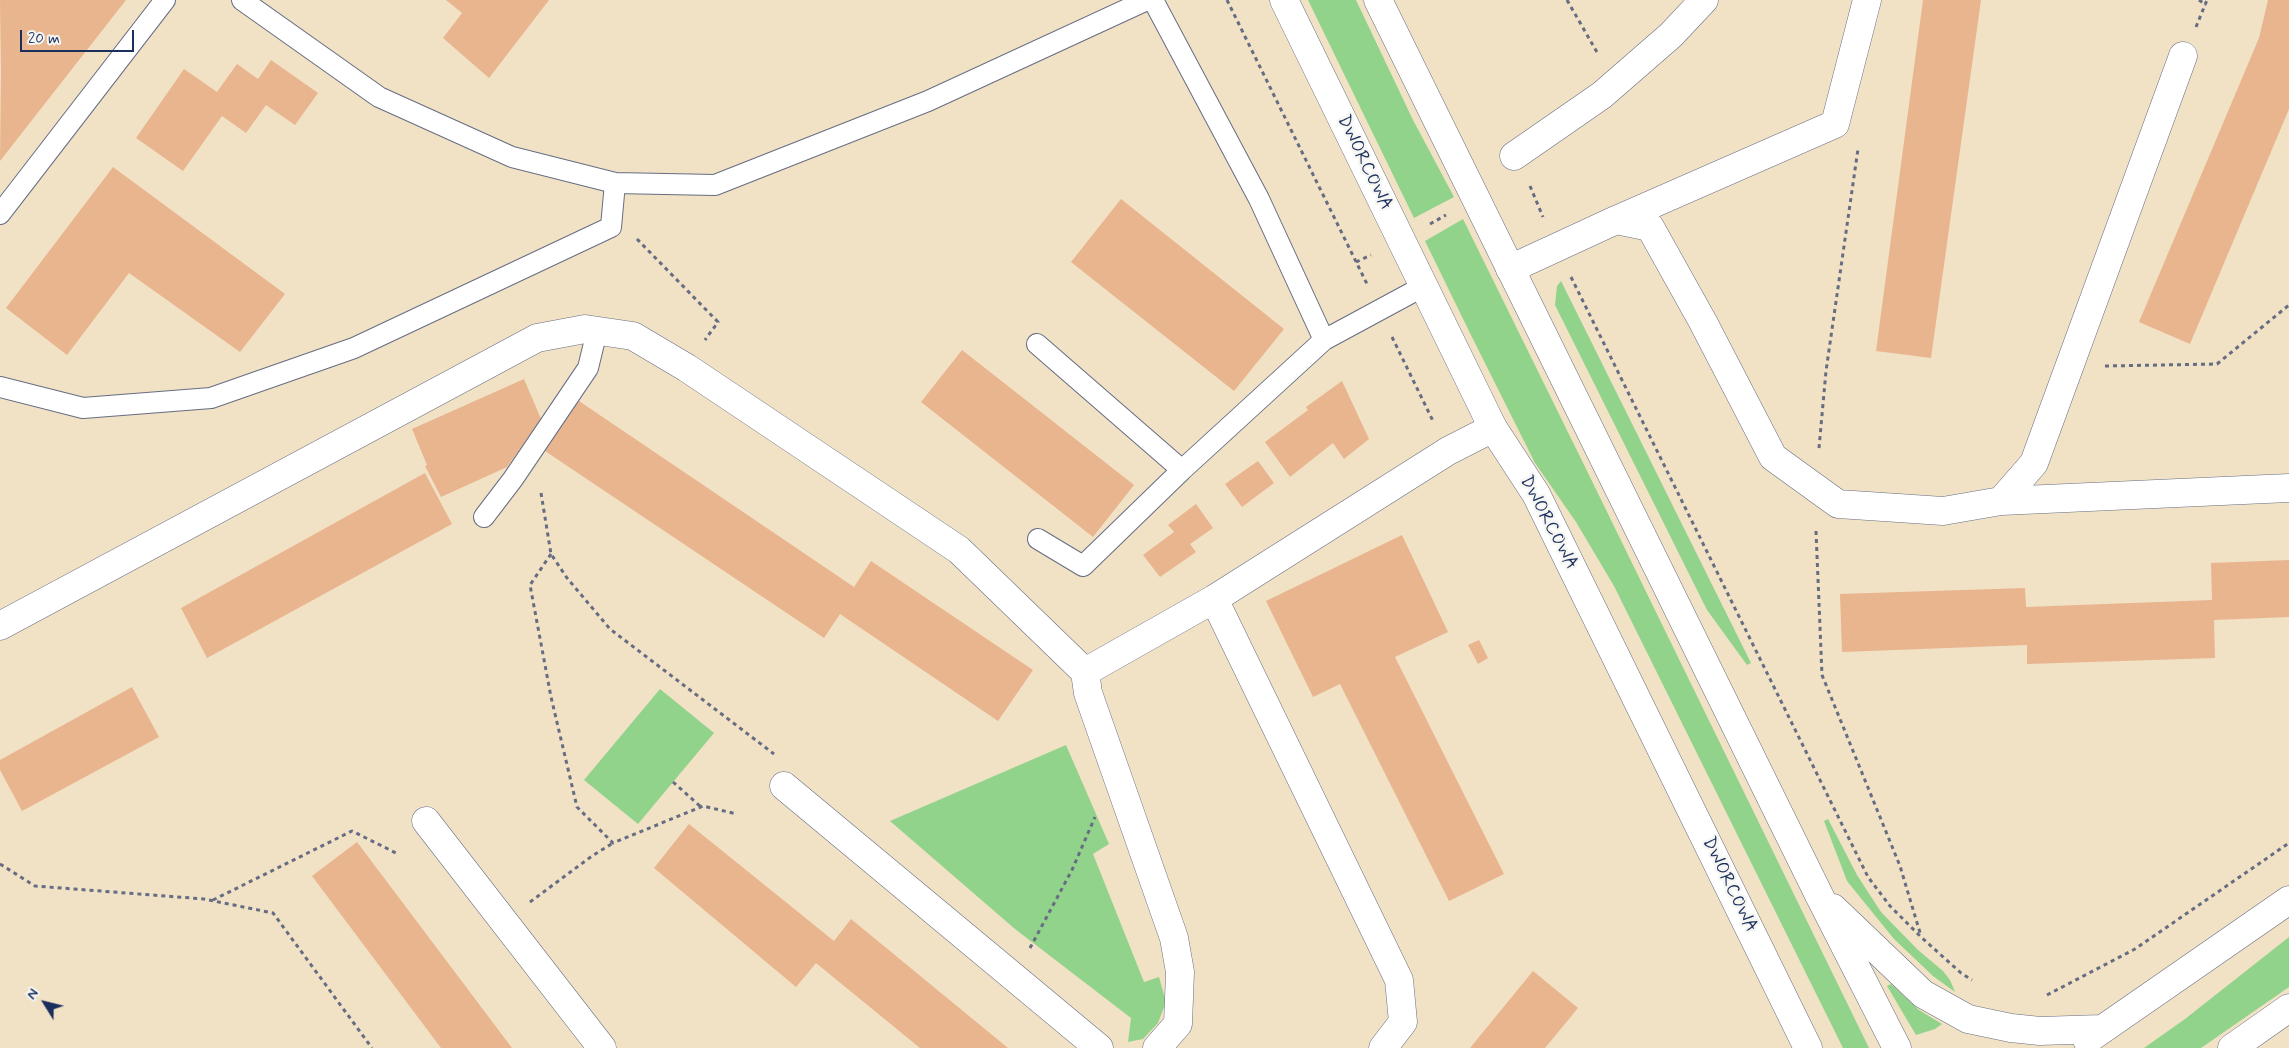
<!DOCTYPE html>
<html>
<head>
<meta charset="utf-8">
<style>
  body { margin:0 }
  #map { position:relative; width:2289px; height:1048px; overflow:hidden; background:#f1e1c5; font-family:Mynerve,sans-serif }
  canvas { display:block }
  .north { position:absolute; left:20px; top:978px; width:50px; height:50px; -webkit-text-stroke:4px #f6f6f2; paint-order:stroke; rotate:306deg; font-size:14px; font-weight:700; line-height:20px; text-align:center; color:#1b2f5e }
  .north::after { content:''; display:block; margin:auto; width:18px; height:22px; background:#1b2f5e; clip-path:polygon(50% 0,100% 100%,50% 72%,0 100%) }
  .scale { position:absolute; left:20px; top:30px; width:114px; height:22px; box-sizing:border-box; border:2px solid #1b2f5e; border-top:0; padding-left:6px; font-size:15px; line-height:18px; white-space:nowrap; color:#1b2f5e; -webkit-text-stroke:4px #f6f6f2; paint-order:stroke }
</style>
</head>
<body>
<div id="map">
<canvas width="2289" height="1048"></canvas>
<div class="north">N</div>
<div class="scale">20 m</div>
</div>
<script>
const c = document.querySelector('canvas').getContext('2d');
c.lineJoin = 'round';
function fillPath(path, color) { c.fillStyle = color; c.fill(path, 'evenodd'); }
const poly = rows => new Path2D(rows.map(r => 'M' + r).join(''));
function trace(path, color, width, dash) { c.strokeStyle = color; c.lineWidth = width; c.lineCap = dash ? 'butt' : 'round'; c.setLineDash(dash || []); c.stroke(path); }
function drawText(font, color, halo, rows, align = 'center') {
  c.font = font + ' Mynerve,sans-serif'; c.lineWidth = 5; c.setLineDash([]); c.textBaseline = 'middle'; c.strokeStyle = halo; c.fillStyle = color; for (const [text, x, y, turn = 0] of rows) {
    c.save(); c.translate(x, y); c.rotate((+turn || 0) * Math.PI / 180); c.textAlign = isNaN(turn) ? turn : align; if (halo) c.strokeText(text, 0, 0); c.fillText(text, 0, 0); c.restore();
  }
}
fillPath(poly([
  [1308,0,1356,0,1413,120,1454,197,1414,218],
  [1463,219,1589,475,1869,1048,1843,1048,1614,586,1576,522,1535,463,1468,329,1425,241],
  [1561,281,1751,663,1747,665,1707,610,1555,305,1557,286],
  [660,689,714,733,638,824,584,780],
  [1066,745,1109,844,1093,854,1144,982,1159,977,1166,1002,1158,1023,1143,1039,1128,1042,1131,1018,1015,929,890,821],
  [1828,819,1857,875,1881,912,1918,950,1943,971,1950,980,1955,992,1933,976,1894,939,1847,881,1824,821],
  [2289,937,2289,987,2201,1048,2144,1048,2185,1019],
  [1891,984,1919,1010,1942,1024,1935,1029,1916,1035,1887,986]
]), '#92d38b');
fillPath(poly([
  [0,0,126,0,0,161,1,72],
  [446,0,549,0,489,78,443,38,462,13],
  [1923,0,1981,0,1931,358,1876,351],
  [2268,0,2289,0,2289,109,2190,344,2139,322,2259,38],
  [271,60,318,93,295,125,266,105,246,133,222,116,183,171,136,138,184,69,217,92,237,64,258,79],
  [113,167,285,294,240,352,129,273,67,355,6,308],
  [1121,199,1284,329,1234,391,1071,262],
  [962,350,1134,485,1093,537,921,402],
  [524,379,541,419,507,467,441,497,425,466,427,465,412,429],
  [1342,381,1369,439,1344,459,1333,443,1290,477,1265,442,1308,410,1306,407],
  [576,399,854,587,871,561,1033,670,998,721,840,614,824,638,542,449],
  [1258,461,1274,483,1242,507,1225,484],
  [425,473,452,524,207,658,181,608],
  [1196,504,1213,528,1190,544,1196,552,1160,577,1143,555,1174,532,1168,525],
  [1402,535,1448,632,1395,657,1504,874,1449,901,1340,684,1313,697,1266,601],
  [2289,560,2289,617,2214,620,2215,658,2027,664,2027,645,1842,652,1840,594,2025,588,2026,607,2212,600,2211,563],
  [1479,640,1488,658,1478,664,1468,645],
  [132,687,159,737,22,811,0,770,0,760],
  [689,824,834,941,851,919,1008,1048,920,1048,816,963,796,987,654,868],
  [357,842,512,1048,441,1048,312,876],
  [1533,971,1578,1008,1545,1048,1470,1048]
]), '#e9b58e');
const lane = poly([
  [242,0,379,97,512,157,615,183,715,185,928,101,1147,0],
  [1153,0,1259,199,1324,340],
  [0,214,165,0],
  [1037,344,1182,470],
  [0,387,83,408,211,398,354,348,611,227,615,183],
  [484,517,513,479,588,368,597,331],
  [1038,539,1083,566,1182,470,1324,340,1424,286]
]);
const street = poly([
  [1514,156,1602,95,1671,35,1704,0],
  [1616,220,1835,124,1867,0],
  [1510,269,1616,220,1650,227,1703,322,1773,457,1838,504,1943,511,2001,501,2034,463,2183,56],
  [2001,501,2289,488],
  [1214,599,1399,980,1403,1022,1383,1048],
  [0,626,537,338,585,329,633,336,687,368,959,550,1085,672,1088,693,1174,938,1180,972,1178,1024,1157,1048],
  [1085,672,1214,599,1448,451,1493,428],
  [784,786,1099,1048],
  [426,821,602,1048]
]);
const secondary = poly([
  [1284,0,1493,428,1536,494,1808,1048],
  [1378,0,1819,895,1897,1048],
  [1833,908,1923,994,1968,1019,2011,1028,2040,1031,2102,1029],
  [2087,1040,2289,900],
  [2232,1048,2289,1008]
]);
trace(lane, '#666d82', 22);
trace(street, '#666d82', 29);
trace(secondary, '#666d82', 29);
trace(poly([
  [1227,0,1367,284],
  [1567,0,1598,54],
  [2199,0,2206,5],
  [2196,27,2207,0],
  [1530,186,1543,217],
  [1430,224,1446,215],
  [637,239,718,322,705,340],
  [1356,262,1371,255],
  [1571,277,1868,877,1890,906,1921,937,1961,973,1972,980],
  [1392,337,1433,421],
  [2105,366,2217,364,2289,305],
  [1819,448,1826,371,1858,149],
  [541,493,551,554,567,578,610,629,774,754],
  [1816,531,1822,675,1900,866,1921,936],
  [551,554,530,585,551,697,577,807,613,843,703,806,737,814],
  [673,782,701,807],
  [0,864,35,886,204,899,273,913,372,1048],
  [213,900,352,831,398,854],
  [530,902,592,856,613,843],
  [1030,948,1072,870,1095,817],
  [2047,995,2135,949,2289,843]
]), '#666d82', 3, [4, 4]);
trace(lane, '#fff', 20);
trace(street, '#fff', 28);
trace(secondary, '#fff', 28);
drawText('18px', '#1b2f5e', '#f6f6f2', [
  ["DWORCOWA",1364,163,64],
  ["DWORCOWA",1548,523,62],
  ["DWORCOWA",1729,885,64]
]);
</script>
</body>
</html>
